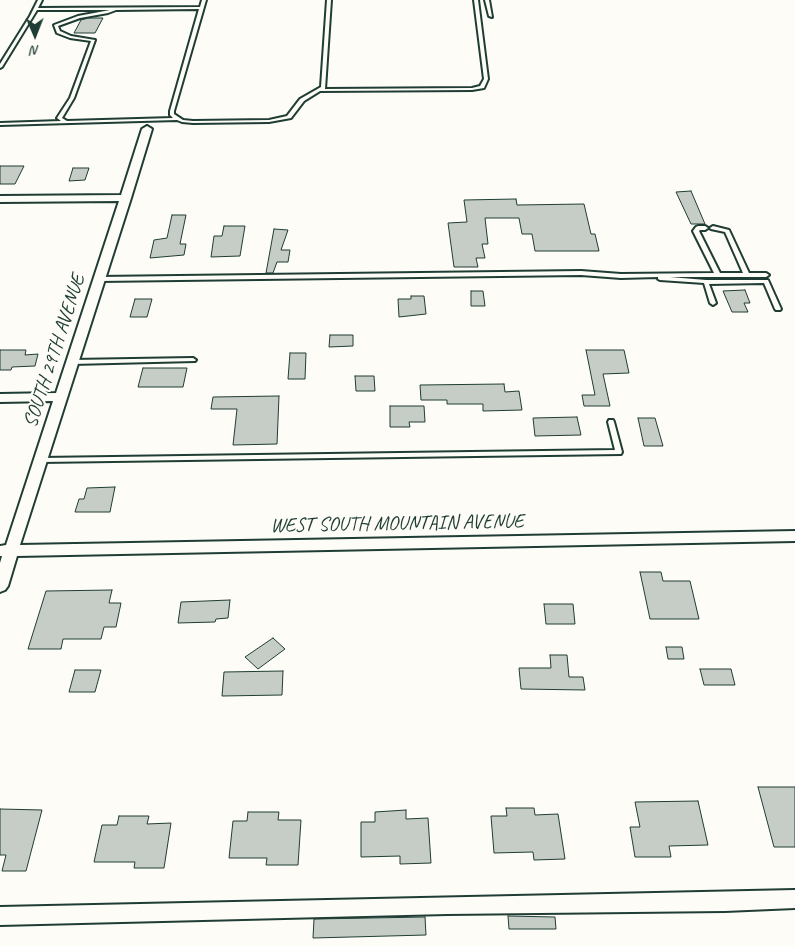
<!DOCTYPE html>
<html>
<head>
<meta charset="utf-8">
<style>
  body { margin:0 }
  #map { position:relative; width:795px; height:946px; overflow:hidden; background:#fdfcf7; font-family:Caveat,sans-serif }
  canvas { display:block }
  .north { position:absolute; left:10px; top:10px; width:50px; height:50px; -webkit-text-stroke:4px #fdfcf7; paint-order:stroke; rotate:179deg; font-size:14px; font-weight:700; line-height:20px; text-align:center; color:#1f3d34 }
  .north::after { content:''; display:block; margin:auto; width:18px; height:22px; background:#1f3d34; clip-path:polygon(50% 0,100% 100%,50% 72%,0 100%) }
</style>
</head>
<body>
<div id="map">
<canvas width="795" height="946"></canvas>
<div class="north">N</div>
</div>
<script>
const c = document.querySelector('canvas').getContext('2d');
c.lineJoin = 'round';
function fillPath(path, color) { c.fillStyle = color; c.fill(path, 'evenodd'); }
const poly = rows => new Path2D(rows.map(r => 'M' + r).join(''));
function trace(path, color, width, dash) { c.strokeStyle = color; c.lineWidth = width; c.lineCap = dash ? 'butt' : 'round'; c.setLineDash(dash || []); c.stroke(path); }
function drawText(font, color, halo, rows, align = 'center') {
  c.font = font + ' Caveat,sans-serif'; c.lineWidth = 4.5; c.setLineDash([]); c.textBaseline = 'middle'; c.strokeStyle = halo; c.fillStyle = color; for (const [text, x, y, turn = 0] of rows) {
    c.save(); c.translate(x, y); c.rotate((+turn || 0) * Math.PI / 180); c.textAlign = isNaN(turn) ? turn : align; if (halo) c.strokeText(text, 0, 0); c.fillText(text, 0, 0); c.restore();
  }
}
const building = poly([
  [88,18,103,18,95,33,74,33,81,20,88,18],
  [0,166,24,166,15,184,0,184,0,166],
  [73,168,89,168,85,180,69,181,73,168],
  [691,191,705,224,691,224,676,192,691,191],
  [516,199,517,205,584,204,591,234,595,234,599,251,535,251,532,234,522,234,519,218,485,218,488,244,482,244,485,258,476,258,478,267,454,267,448,223,467,222,464,200,516,199],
  [172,215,186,215,180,244,186,244,184,255,150,258,154,240,167,238,172,215],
  [224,226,245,226,240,256,211,257,214,236,222,236,224,226],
  [274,229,288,230,281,250,290,250,288,262,277,262,273,273,266,273,274,229],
  [745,290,750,303,744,303,748,312,732,312,723,291,745,290],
  [471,291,483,291,485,306,471,306,471,291],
  [411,296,424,296,426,314,399,317,398,299,411,299,411,296],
  [135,299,152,299,147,317,130,317,135,299],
  [330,335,353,335,353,346,329,347,330,335],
  [0,350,26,350,25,355,38,354,35,366,12,367,11,370,0,370,0,350],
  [586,350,624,350,629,373,603,374,610,406,584,406,582,395,595,395,586,350],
  [290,353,306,353,305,379,288,379,290,353],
  [143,368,187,368,183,387,138,387,143,368],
  [355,376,374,376,375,391,356,391,355,376],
  [504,384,505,392,519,391,522,410,483,411,483,404,447,404,447,400,421,400,420,385,504,384],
  [279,396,277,444,233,445,237,409,211,409,213,397,279,396],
  [390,406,424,406,425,422,409,422,410,427,390,427,390,406],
  [577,417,581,435,535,436,533,418,577,417],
  [638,418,655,418,663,446,644,446,638,418],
  [115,487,110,512,75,512,79,499,84,499,87,488,115,487],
  [640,572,661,572,663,581,690,581,699,619,650,619,640,572],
  [112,590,109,603,121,603,116,627,104,627,101,639,63,639,61,649,28,649,46,591,112,590],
  [230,600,228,618,216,619,215,622,178,623,181,602,230,600],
  [544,604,573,604,575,624,546,624,544,604],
  [273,638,285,649,258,669,245,657,273,638],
  [666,647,682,647,684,659,668,659,666,647],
  [550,655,567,655,569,677,583,677,585,690,521,689,519,668,551,668,550,655],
  [700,669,731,669,735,685,704,685,700,669],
  [75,670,101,670,95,692,69,692,75,670],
  [283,671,282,695,222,696,224,672,283,671],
  [758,787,795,787,795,847,774,847,758,787],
  [698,801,708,845,669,846,671,857,635,857,630,827,640,827,635,802,698,801],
  [506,808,534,808,535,815,558,814,565,859,534,860,533,852,494,853,491,816,507,816,506,808],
  [0,809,42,810,26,871,2,871,6,855,0,855,0,809],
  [406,810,406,819,428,818,431,863,400,864,400,856,361,857,361,822,375,822,375,812,406,810],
  [248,812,279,812,278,820,301,820,298,865,266,865,267,858,229,858,233,821,247,821,248,812],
  [119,816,149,816,147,824,171,823,164,868,134,868,135,862,94,862,102,825,117,825,119,816],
  [508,916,555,917,556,929,509,929,508,916],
  [425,917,426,935,313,938,314,919,425,917]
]);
fillPath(building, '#c6cdc7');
trace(building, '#1f3d34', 1);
const lane = poly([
  [38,0,42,0,38,8,200,7,202,0,206,0,174,111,174,114,183,120,193,121,269,120,287,116,300,99,321,87,327,0,331,0,325,89,472,88,480,86,484,79,474,0,478,0,488,79,484,88,472,90,320,91,304,101,291,118,269,122,193,123,182,122,177,120,0,125,0,123,61,121,57,118,70,98,91,41,70,38,57,33,54,25,78,16,110,10,37,10,2,67,0,68,0,64,30,16,38,0],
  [199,9,170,111,170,115,173,118,67,121,62,118,74,98,95,40,71,36,60,31,58,26,80,18,108,13,116,10,199,9],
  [485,0,489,0,492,17,489,16,485,0],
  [698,226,705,226,708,228,705,230,700,230,699,231,720,273,743,273,725,232,711,229,710,228,713,226,729,230,749,273,766,273,769,275,766,277,670,277,706,280,768,280,781,309,780,310,776,310,775,309,764,283,709,284,716,303,713,305,710,303,704,283,660,280,658,279,658,277,621,278,581,275,99,281,96,279,99,277,581,271,621,274,714,273,693,231,696,227,698,226],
  [193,358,196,360,195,361,72,364,69,362,72,360,193,358],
  [609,420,613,420,614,422,622,452,621,454,41,462,38,460,41,458,615,450,608,422,609,420]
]);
const street = poly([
  [147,126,152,129,131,198,20,545,795,531,795,541,17,556,8,586,5,590,0,592,0,563,2,556,0,556,0,546,6,545,53,401,0,402,0,394,56,393,119,201,0,202,0,196,121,195,142,129,147,126],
  [795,890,795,908,725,911,447,914,0,925,0,907,795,890]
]);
trace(lane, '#1f3d34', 4);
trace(street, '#1f3d34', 4);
fillPath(lane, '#fdfcf7');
fillPath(street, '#fdfcf7');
drawText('20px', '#1f3d34', '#fdfcf7', [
  ["SOUTH 29TH AVENUE",55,351,-72],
  ["WEST SOUTH MOUNTAIN AVENUE",397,524,-1]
]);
</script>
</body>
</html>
